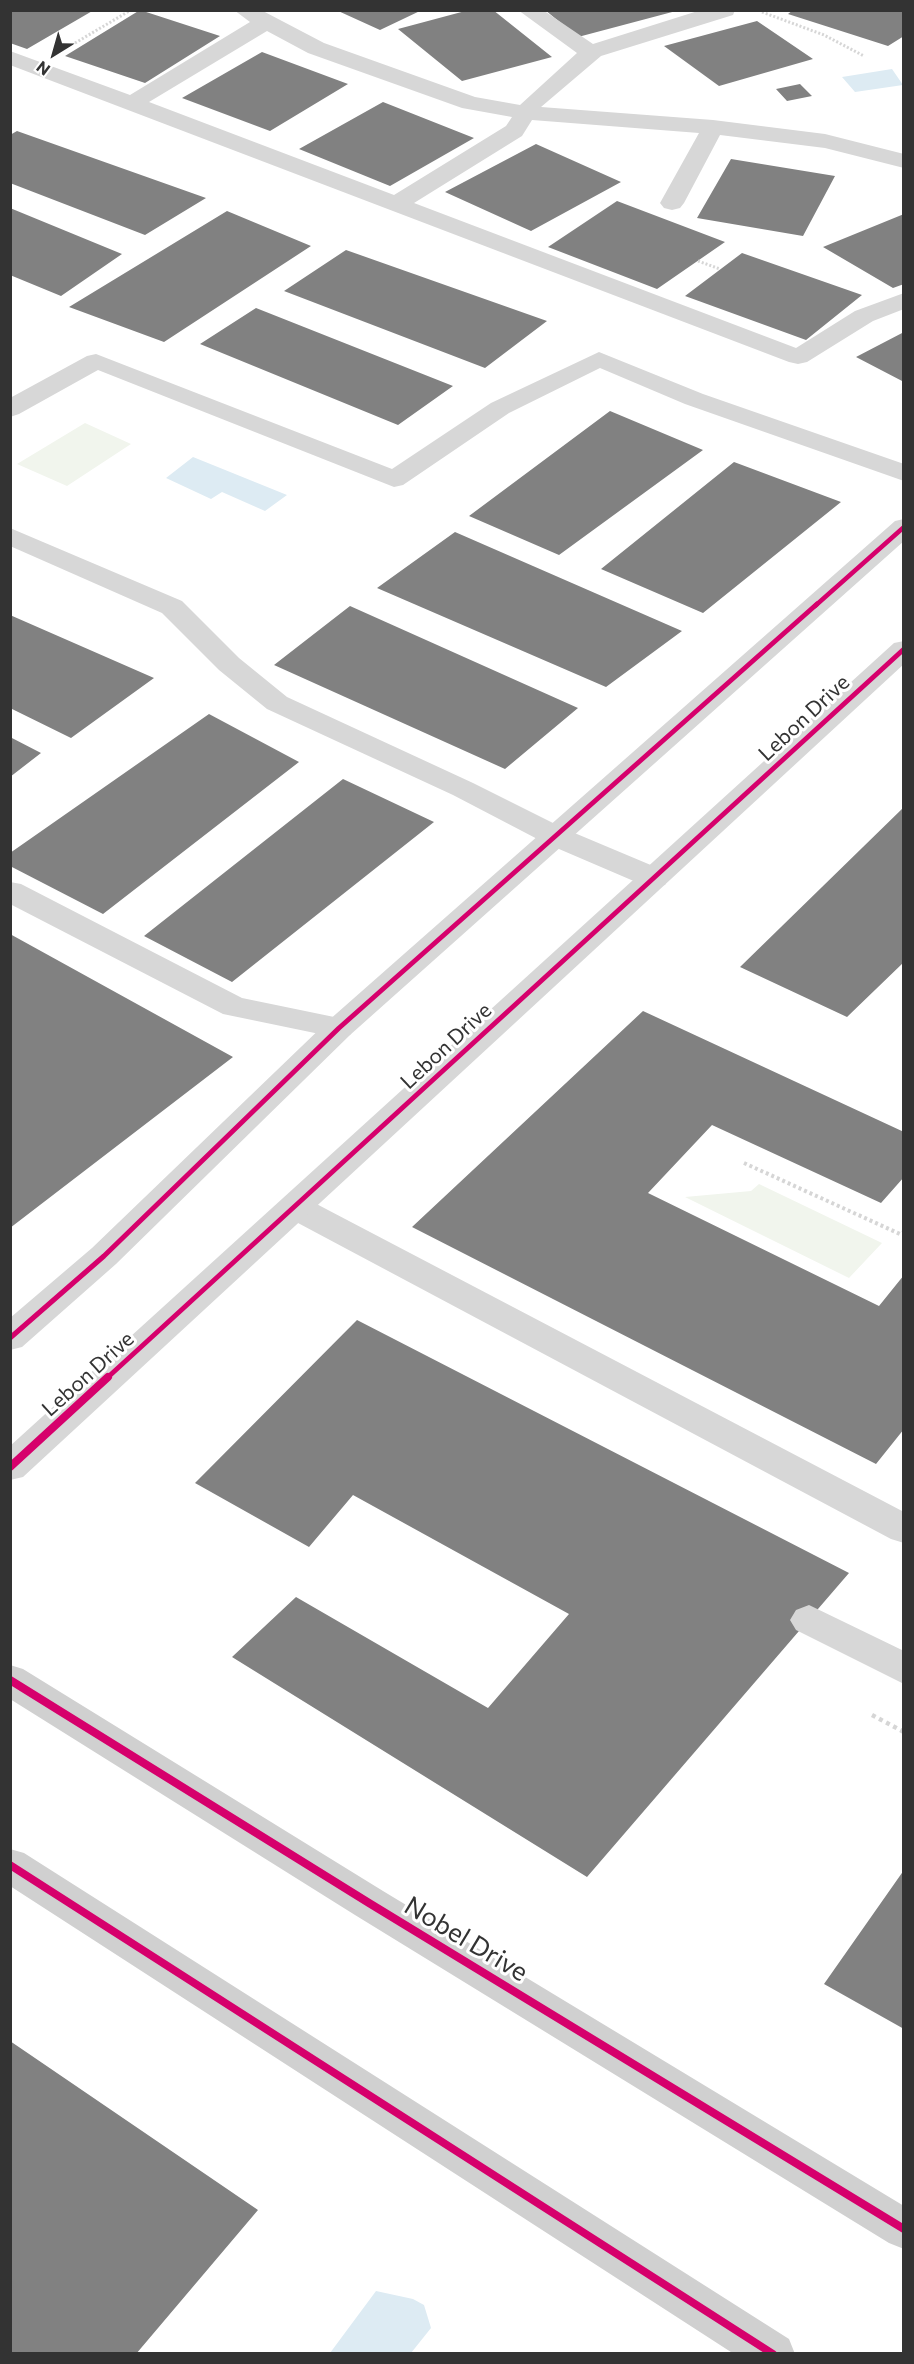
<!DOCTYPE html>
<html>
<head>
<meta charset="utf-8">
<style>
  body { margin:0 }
  #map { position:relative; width:914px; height:2364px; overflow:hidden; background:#fff; font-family:Commissioner,sans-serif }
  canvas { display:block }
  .frame { position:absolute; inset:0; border:12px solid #333; pointer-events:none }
  .north { position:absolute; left:24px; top:24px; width:60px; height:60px; -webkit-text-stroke:4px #fff; paint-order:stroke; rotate:217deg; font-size:16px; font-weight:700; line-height:24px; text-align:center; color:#333 }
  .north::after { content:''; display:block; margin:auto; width:21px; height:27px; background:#333; clip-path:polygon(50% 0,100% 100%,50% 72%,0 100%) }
</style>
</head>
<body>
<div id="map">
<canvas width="914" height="2364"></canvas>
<div class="frame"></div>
<div class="north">N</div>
</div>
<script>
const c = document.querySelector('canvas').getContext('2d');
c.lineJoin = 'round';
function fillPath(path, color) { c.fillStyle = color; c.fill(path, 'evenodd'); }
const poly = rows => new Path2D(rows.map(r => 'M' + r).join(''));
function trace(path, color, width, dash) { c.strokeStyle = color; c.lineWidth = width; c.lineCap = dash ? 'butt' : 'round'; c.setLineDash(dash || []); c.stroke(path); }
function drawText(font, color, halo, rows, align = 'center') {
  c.font = font + ' Commissioner,sans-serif'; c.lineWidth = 6; c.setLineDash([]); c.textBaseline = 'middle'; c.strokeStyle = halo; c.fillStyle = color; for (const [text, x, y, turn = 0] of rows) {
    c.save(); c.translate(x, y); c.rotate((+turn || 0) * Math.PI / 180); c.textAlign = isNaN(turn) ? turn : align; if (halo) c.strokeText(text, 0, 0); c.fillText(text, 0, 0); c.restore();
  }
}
fillPath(poly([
  [85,423,131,444,67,486,17,464],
  [759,1184,882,1243,849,1278,685,1197,751,1191]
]), '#f1f5ed');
fillPath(poly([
  [892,69,903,85,855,92,842,77],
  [193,457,287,495,265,511,222,492,211,499,166,478],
  [376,2291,413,2299,424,2305,431,2328,411,2353,330,2353]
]), '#ddebf3');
fillPath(poly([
  [10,10,94,10,27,49,10,43],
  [140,10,220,36,145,83,65,56],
  [336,10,422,10,380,30],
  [469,10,493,10,552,57,462,81,398,29],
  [545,10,676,10,676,11,578,37],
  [793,10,904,10,904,36,888,46,788,14],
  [757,21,813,59,719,86,664,46],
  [262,52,348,84,270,131,182,98],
  [800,84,812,96,787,101,776,89],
  [383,102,474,138,390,186,299,149],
  [17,131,206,198,145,235,10,183,10,135],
  [536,144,621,182,531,231,445,192],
  [731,159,835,176,803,236,697,218],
  [617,201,725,242,657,289,548,247],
  [10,208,122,254,61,296,10,275],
  [227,211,311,246,164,342,69,307],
  [904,214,904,284,893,288,823,247],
  [346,250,547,321,485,368,284,291],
  [742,253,862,295,806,340,685,296],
  [256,308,453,386,398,425,200,344],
  [904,332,904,382,856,357],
  [610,411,703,450,559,555,469,516],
  [734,462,841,502,703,613,601,569],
  [455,532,682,631,606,687,377,588],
  [350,606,578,708,505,769,274,665],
  [10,615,154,678,71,738,10,708],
  [209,714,299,762,103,914,10,866,10,853],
  [10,737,41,753,10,777],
  [343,779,434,822,232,982,144,936],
  [904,807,904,962,847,1017,740,967],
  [10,934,233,1057,10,1228],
  [643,1011,904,1132,904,1177,881,1203,712,1125,648,1193,879,1306,904,1275,904,1429,876,1464,412,1227],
  [357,1320,849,1573,587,1877,232,1657,296,1597,488,1708,569,1614,353,1495,309,1547,195,1483],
  [904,1870,904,2029,824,1984],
  [10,2041,258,2210,136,2354,10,2354]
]), '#818181');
trace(poly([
  [762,12,824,35,864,56],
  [75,43,131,10],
  [698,261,720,269]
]), '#d6d6d6', 3, [2, 2]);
trace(poly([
  [744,1163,900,1234,904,1232]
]), '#d6d6d6', 4, [3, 3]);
trace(poly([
  [872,1715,904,1732]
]), '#d6d6d6', 4.5, [4, 4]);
fillPath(poly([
  [234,10,261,10,324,43,475,97,520,105,577,53,518,10,543,10,593,44,701,10,735,10,733,15,601,56,541,107,713,120,825,134,904,154,904,168,825,148,720,135,684,203,680,208,672,210,664,208,660,203,699,133,532,120,522,136,414,203,796,348,855,311,904,293,904,309,873,321,807,362,798,364,789,362,10,65,10,51,130,95,250,22,234,10],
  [267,31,308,53,462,108,512,117,506,126,394,195,149,102,267,31],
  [599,352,703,394,904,464,904,481,685,404,600,368,509,413,403,485,394,487,98,370,19,414,10,417,10,398,87,356,96,354,392,469,491,403,599,352],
  [10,528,182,601,239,658,287,697,473,783,565,829,665,871,669,878,665,885,654,887,643,885,545,843,453,795,267,709,219,670,162,613,10,546,10,528],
  [10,882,21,884,242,998,339,1018,350,1021,355,1028,350,1035,339,1038,223,1014,10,904,10,882],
  [295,1195,307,1199,904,1512,904,1543,891,1539,283,1215,278,1207,283,1199,295,1195],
  [809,1605,904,1651,904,1684,796,1630,790,1620,796,1610,809,1605]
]), '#d7d7d7');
fillPath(poly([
  [904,519,904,541,350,1035,116,1264,22,1347,10,1350,10,1318,92,1248,328,1021,895,521,904,519],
  [904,641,904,664,23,1477,10,1480,10,1446,894,643,904,641]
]), '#d7d7d7');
fillPath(poly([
  [10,1665,23,1669,383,1891,904,2206,904,2249,889,2243,355,1915,10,1699,10,1665],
  [10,1849,24,1853,789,2339,795,2354,734,2354,10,1886,10,1849]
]), '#d0d0d0');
trace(poly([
  [815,606,904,527]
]), '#d6006c', 4.5);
trace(poly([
  [10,1338,104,1256,339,1028,817,604],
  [107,1378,904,649]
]), '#d6006c', 5);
trace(poly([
  [10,1467,108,1377],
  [10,1680,369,1903,904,2229],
  [10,1865,773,2354]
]), '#d6006c', 8);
drawText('21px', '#333', '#fff', [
  ["Lebon Drive",804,718,-43],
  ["Lebon Drive",446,1046,-43],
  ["Lebon Drive",88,1374,-42]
]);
drawText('26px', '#333', '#fff', [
  ["Nobel Drive",466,1939,31]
]);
</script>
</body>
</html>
